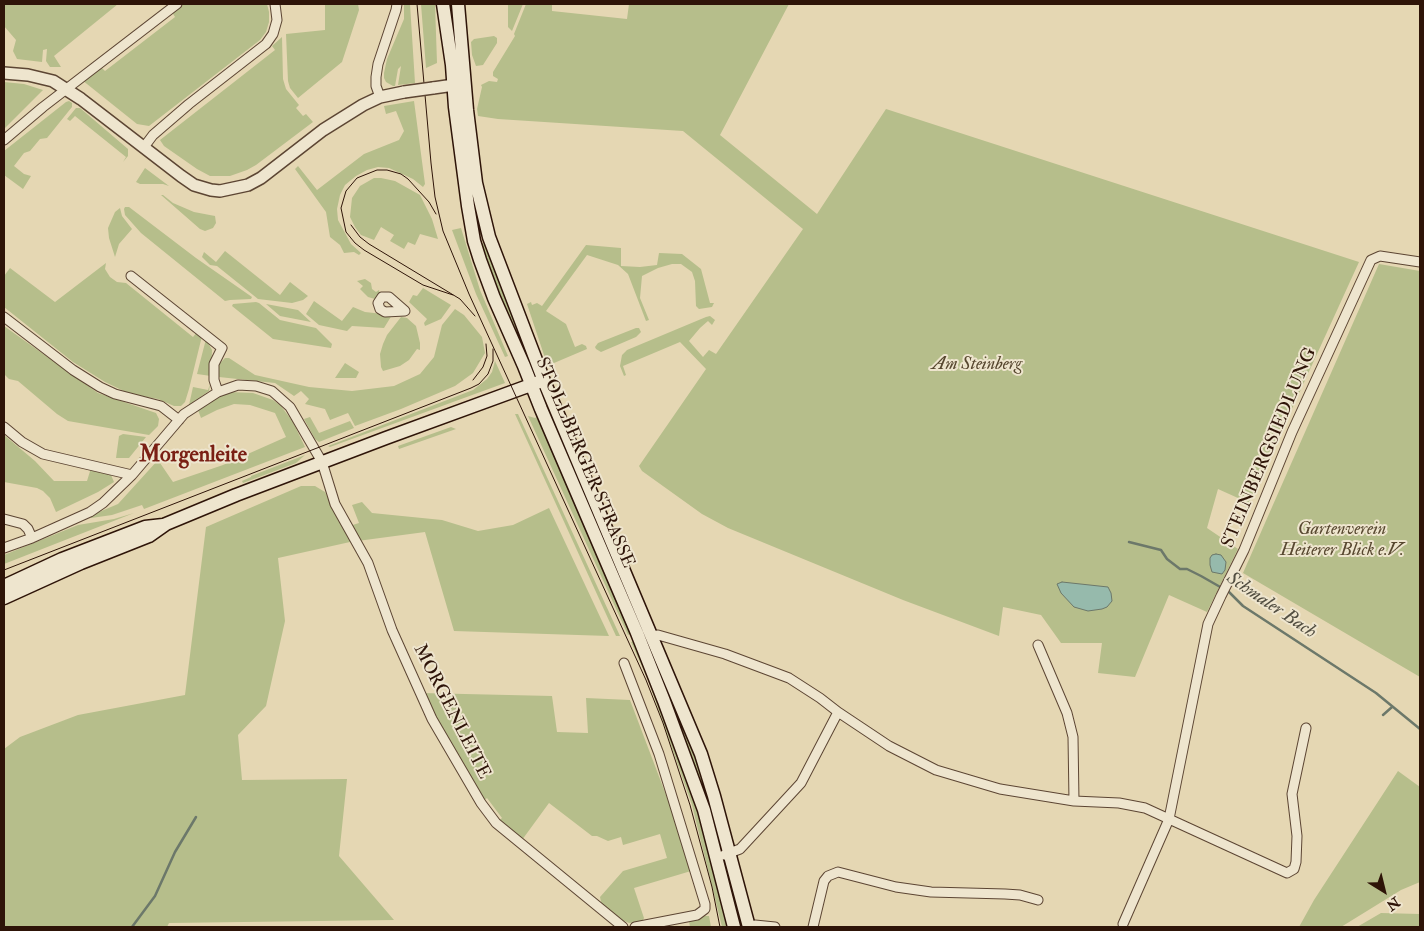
<!DOCTYPE html>
<html>
<head>
<meta charset="utf-8">
<style>
  body { margin:0 }
  #map { position:relative; width:1424px; height:931px; overflow:hidden; background:#e5d7b3; font-family:"IM FELL Double Pica",serif }
  canvas { display:block }
  .frame { position:absolute; inset:0; border:5px solid #2e1408; pointer-events:none }
  .north { position:absolute; left:1359px; top:866px; width:50px; height:50px; -webkit-text-stroke:4px #eee5ce; paint-order:stroke; rotate:144deg; font-size:14px; font-weight:700; line-height:20px; text-align:center; color:#2e1408 }
  .north::after { content:''; display:block; margin:auto; width:18px; height:22px; background:#2e1408; clip-path:polygon(50% 0,100% 100%,50% 72%,0 100%) }
</style>
</head>
<body>
<div id="map">
<canvas width="1424" height="931"></canvas>
<div class="frame"></div>
<div class="north">N</div>
</div>
<script>
const c = document.querySelector('canvas').getContext('2d');
c.lineJoin = 'round';
function fillPath(path, color) { c.fillStyle = color; c.fill(path, 'evenodd'); }
const poly = rows => new Path2D(rows.map(r => 'M' + r).join(''));
function trace(path, color, width, dash) { c.strokeStyle = color; c.lineWidth = width; c.lineCap = dash ? 'butt' : 'round'; c.setLineDash(dash || []); c.stroke(path); }
function drawText(font, color, halo, rows, align = 'center') {
  c.font = font + ' "IM FELL Double Pica",serif'; c.lineWidth = 4; c.setLineDash([]); c.textBaseline = 'middle'; c.strokeStyle = halo; c.fillStyle = color; for (const [text, x, y, turn = 0] of rows) {
    c.save(); c.translate(x, y); c.rotate((+turn || 0) * Math.PI / 180); c.textAlign = isNaN(turn) ? turn : align; if (halo) c.strokeText(text, 0, 0); c.fillText(text, 0, 0); c.restore();
  }
}
fillPath(poly([
  [4,4,118,4,54,56,61,67,50,67,46,61,47,49,43,50,42,62,17,59,13,51,16,40,4,26],
  [180,4,267,4,269,12,269,22,266,32,260,40,149,126,137,124,82,80,100,66,105,71,175,17,172,12],
  [325,4,358,4,359,10,342,62,298,98,290,88,288,81,286,34,325,30],
  [404,4,410,4,415,83,398,85,401,66,398,69,395,86,393,86,386,82,384,78,384,73,387,59,404,19],
  [421,4,435,4,437,63,426,68],
  [508,4,523,4,512,31,508,27],
  [526,4,552,4,552,11,627,19,629,4,789,4,720,135,817,214,886,109,1359,262,1249,503,1218,489,1207,528,1238,549,1207,612,1169,595,1135,677,1098,673,1102,643,1061,643,1041,615,1003,607,999,636,903,600,728,528,702,514,642,471,639,466,706,369,680,342,623,366,626,375,624,376,620,366,622,355,627,350,706,317,710,316,715,320,712,325,708,321,700,328,689,341,703,357,709,350,716,354,803,229,683,131,498,119,478,116,477,109,482,87,481,85,489,81,497,82,498,79,493,76,493,72,515,36,514,34],
  [494,36,497,38,497,43,483,65,476,66,472,55,471,42,474,39],
  [282,37,283,79,286,89,299,105,296,108,303,116,306,114,313,122,256,165,247,170,230,176,210,176,197,169,164,146,160,140,275,50,272,46],
  [4,82,24,84,43,90,4,129],
  [69,101,72,103,72,107,47,138,40,139,30,151,24,153,14,166,24,174,31,176,23,189,4,175,4,151,66,102],
  [414,101,425,184,423,187,413,179,389,168,378,167,367,170,356,176,345,185,340,195,337,209,338,220,351,244,361,253,359,255,354,252,344,253,340,245,330,237,326,212,295,169,298,166,317,190,364,154,399,140,404,131,396,111,386,114,384,106],
  [76,108,80,108,128,149,128,156,123,162,126,157,75,116,70,121,67,119],
  [145,168,169,186,163,184,140,184,136,182],
  [374,178,381,178,395,181,420,195,432,219,438,239,420,234,415,245,408,242,404,249,390,241,394,235,381,227,374,240,361,235,355,227,350,217,352,198,360,186],
  [161,195,163,195,173,203,194,212,215,216,216,223,213,228,205,231,200,229],
  [125,207,129,207,196,258,252,297,251,299,230,300,225,301,141,233,125,215,124,209],
  [120,208,122,216,132,229,119,244,115,257,109,238,108,228,115,212],
  [461,228,480,290,508,356,505,357,476,294,452,230],
  [482,243,487,246,499,283,531,359,528,360,509,317,497,295,480,245],
  [586,245,621,248,621,266,640,267,657,265,659,253,682,254,701,269,710,303,714,303,712,307,699,309,696,306,695,281,692,272,681,264,672,264,658,268,642,276,640,298,649,320,646,321,628,274,618,265,587,255,546,311,566,324,575,347,582,344,586,346,587,349,554,363,551,363,547,361,544,355,527,304,531,302,532,305,537,303,542,306],
  [225,251,280,295,290,282,308,296,303,300,292,303,258,299,217,266,210,265,202,257,204,252,216,262],
  [106,263,105,269,110,277,117,282,126,283,193,337,197,332,202,336,189,389,185,402,181,406,174,406,158,399,130,394,105,382,73,362,4,307,4,276,10,268,55,302],
  [1379,264,1420,271,1420,677,1243,573],
  [365,279,371,283,372,289,376,292,379,290,380,294,375,299,368,297,360,289,363,286,357,281],
  [423,288,451,305,441,319,425,326,424,323,427,319,409,302,413,295,417,296],
  [314,301,342,321,353,307,365,312,392,315,384,328,352,326,347,331,319,325,306,314],
  [256,302,259,303,280,320,316,328,332,344,331,348,273,339,232,306,233,304],
  [266,304,298,310,311,322,280,316],
  [455,309,464,315,482,337,485,353,473,373,455,386,401,409,355,426,348,413,330,420,325,409,305,404,309,399,301,391,294,396,275,383,219,377,219,364,225,358,229,358,255,375,309,387,352,391,394,386,420,374,434,357,442,325],
  [401,317,407,318,416,326,420,343,420,350,417,349,409,360,400,366,383,371,381,367,380,354,383,344,387,335],
  [4,326,98,393,156,413,159,419,158,426,149,435,68,421,57,414,18,381,9,379,4,374],
  [636,328,639,328,641,332,636,337,601,352,596,349,595,347,598,343],
  [206,339,212,350,211,376,197,374],
  [495,361,505,383,330,447,328,446,473,390,487,379,492,372],
  [345,363,359,372,356,378,335,378],
  [210,384,209,391,189,405,193,387,208,390],
  [229,392,253,393,273,400,281,406,293,422,305,447,144,509,142,505,112,515,91,518,92,515,118,504,158,460,173,482,223,465,286,437,275,413,250,405,234,404,217,410,201,418,198,410,212,400],
  [515,414,518,414,620,636,616,636],
  [528,416,535,418,539,416,632,632,628,635],
  [310,417,319,433,350,421,354,428,319,442,315,439,304,419],
  [451,427,456,429,399,449,398,446],
  [123,434,146,437,129,458,116,458,119,436],
  [4,435,35,461,54,481,87,481,91,468,103,470,111,475,114,482,98,492,56,512,50,498,43,491,37,488,4,482],
  [305,455,296,463,243,483,242,481,251,477,251,476],
  [301,486,315,486,325,492,343,528,359,523,352,505,362,502,372,513,442,520,478,531,513,525,549,508,609,636,454,631,425,532,350,542,278,558,285,621,266,706,238,735,242,780,347,779,339,856,394,920,169,923,167,927,4,927,4,749,20,737,78,715,185,695,206,527],
  [134,513,4,564,4,555,78,525,114,519],
  [645,632,691,739,710,798,716,826,642,634],
  [634,638,702,821,730,927,722,927,692,805,648,680,631,642,635,641],
  [421,693,552,696,557,732,588,733,586,698,630,700,674,816,691,871,634,888,644,918,642,922,629,923,615,917,602,906,600,897,623,871,667,858,660,834,623,845,621,837,608,841,597,836,592,836,549,803,522,840,498,821,502,818,487,798,482,802],
  [1398,771,1420,787,1420,882,1401,890,1341,927,1299,927,1314,900],
  [1381,913,1420,914,1420,927,1357,927],
  [703,916,709,916,711,927,690,927,689,921,691,919]
]), '#b6be8b');
const water = poly([
  [1216,554,1221,555,1226,562,1225,570,1222,574,1212,572,1210,565,1210,558,1212,555,1216,554],
  [1062,582,1108,587,1111,593,1112,601,1107,607,1102,609,1088,611,1074,607,1061,593,1057,584,1062,582]
]);
fillPath(water, '#96baac');
trace(water, '#6c786a', 1);
trace(poly([
  [1129,542,1161,550,1167,559,1180,569,1187,569,1201,576,1229,592,1243,606,1376,693,1420,729],
  [1383,715,1392,707],
  [132,927,155,896,175,852,196,817]
]), '#6c786a', 2.5);
const minor = poly([
  [380,97,376,86,376,77,378,64,396,10,397,4],
  [4,140,43,107,177,4],
  [144,147,153,135,189,104,266,44,273,34,277,20,275,4],
  [131,276,222,348,214,364,214,380,218,392,238,385,256,386,272,391,290,407,322,462,335,504,368,563,392,630,432,719,481,803,496,823,623,927],
  [382,297,389,297,405,311,385,312,380,309,378,303,382,297],
  [4,317,73,370,100,387,115,394,161,406,179,420],
  [4,427,22,442,43,454,132,475],
  [4,519,23,524,28,529,32,538],
  [4,548,32,538,90,512,103,503,132,475,184,414,218,392],
  [651,636,658,635,725,654,789,678,820,698,838,712,801,783,740,849,724,855],
  [1038,645,1067,713,1073,737,1074,801],
  [624,663,659,754,705,904,705,909,697,915,635,927],
  [838,712,889,746,936,770,1000,789,1074,801,1119,803,1145,808,1287,873,1294,869,1296,862,1297,836,1292,794,1306,728],
  [1123,924,1169,819,1208,624,1221,596,1244,550,1292,432,1371,260,1380,256,1420,262],
  [749,927,755,925,775,927],
  [813,927,824,881,828,876,838,872,896,887,931,892,1005,894,1020,895,1038,900]
]);
const tertiary = poly([
  [4,73,28,75,53,81,81,99,181,176,194,185,211,190,220,191,248,185,261,178,323,130,363,105,380,97,404,92],
  [433,88,461,84]
]);
const secondary = poly([
  [443,4,452,65,455,107,468,206,474,241,480,260,494,298,524,366,541,409,637,633,664,701,704,810,734,927],
  [458,4,467,110,476,183,489,237,544,381,701,754,714,796,749,927],
  [4,586,62,559,145,527,163,525],
  [4,598,81,563,149,536,166,524,236,495,386,438,539,382]
]);
trace(minor, '#5c4533', 11);
trace(tertiary, '#5c4533', 14);
trace(secondary, '#2e1408', 15);
trace(minor, '#eee5ce', 9);
trace(tertiary, '#eee5ce', 11);
trace(secondary, '#eee5ce', 12);
trace(poly([
  [417,4,431,163,435,197,443,231,469,294,646,680,663,723,690,805,712,887,720,927],
  [436,214,429,202,408,179,401,174,387,170,377,170,357,178,346,191,341,208,346,232,355,243,364,250,423,285,453,295],
  [351,225,360,237,369,244,460,299,475,316],
  [473,380,483,367,487,356,486,344],
  [4,570,471,388,479,384,488,374,493,361,493,349]
]), '#2e1408', 1);
const tertiaryBridge = poly([
  [404,92,433,88]
]);
trace(tertiaryBridge, '#5c4533', 14, []);
trace(tertiaryBridge, '#eee5ce', 11);
drawText('italic 18px', '#57472f', '#eee5ce', [
  ["Am Steinberg",977,365],
  ["Gartenverein",1342,530],
  ["Heiterer Blick e.V.",1342,551]
]);
drawText('18px', '#2e1408', '#eee5ce', [
  ["STEINBERGSIEDLUNG",1270,448,-67],
  ["STOLLBERGER STRASSE",584,463,67],
  ["MORGENLEITE",451,712,63]
]);
drawText('italic 19px', '#524e41', '#eee5ce', [
  ["Schmaler Bach",1271,606,34]
]);
drawText('bold 22px', '#7a1f14', '#eee5ce', [
  ["Morgenleite",193,456]
]);
</script>
</body>
</html>
